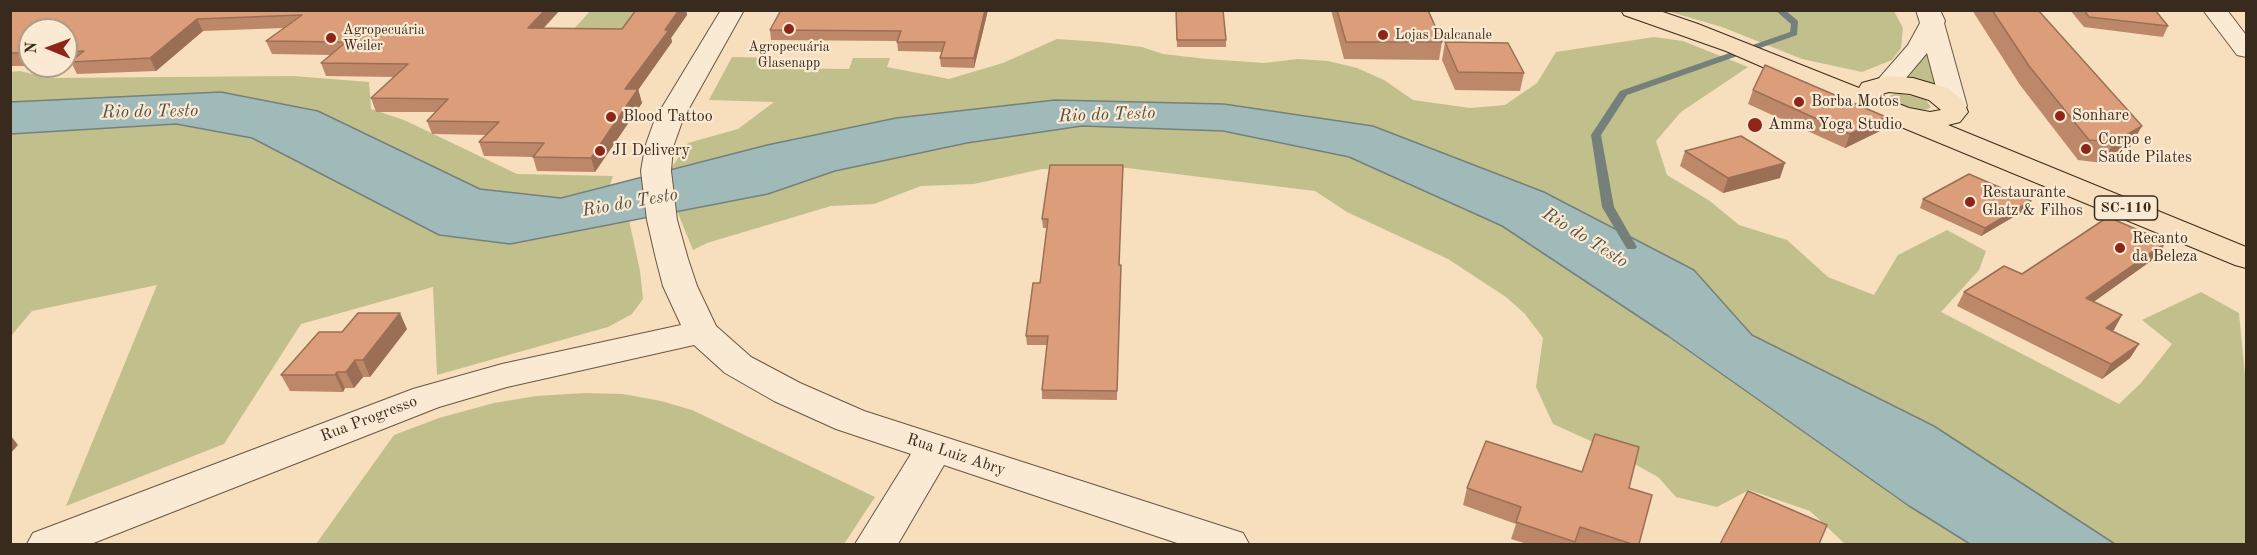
<!DOCTYPE html>
<html>
<head>
<meta charset="utf-8">
<style>
  body { margin:0 }
  #map { position:relative; width:2257px; height:555px; overflow:hidden; background:#f7debc; font-family:"Old Standard TT",serif }
  canvas { display:block }
  .frame { position:absolute; inset:0; border:12px solid #382a1c; pointer-events:none }
  .north { position:absolute; left:18px; top:18px; width:60px; height:60px; box-sizing:border-box; background:#faead3; border:2px solid #ac9d8a; border-radius:50%; rotate:271deg; font-size:16px; font-weight:700; line-height:24px; text-align:center; color:#382a1c }
  .north::after { content:''; display:block; margin:auto; width:21px; height:27px; background:#8f2418; clip-path:polygon(50% 0,100% 100%,50% 72%,0 100%) }
</style>
</head>
<body>
<div id="map">
<canvas width="2257" height="555"></canvas>
<div class="frame"></div>
<div class="north">N</div>
</div>
<script>
const c = document.querySelector('canvas').getContext('2d');
c.lineJoin = 'round';
function fillPath(path, color) { c.fillStyle = color; c.fill(path, 'evenodd'); }
const poly = rows => new Path2D(rows.map(r => 'M' + r).join(''));
function trace(path, color, width, dash) { c.strokeStyle = color; c.lineWidth = width; c.lineCap = dash ? 'butt' : 'round'; c.setLineDash(dash || []); c.stroke(path); }
function drawText(font, color, halo, rows, align = 'center') {
  c.font = font + ' "Old Standard TT",serif'; c.lineWidth = 4.5; c.setLineDash([]); c.textBaseline = 'middle'; c.strokeStyle = halo; c.fillStyle = color; for (const [text, x, y, turn = 0] of rows) {
    c.save(); c.translate(x, y); c.rotate((+turn || 0) * Math.PI / 180); c.textAlign = isNaN(turn) ? turn : align; if (halo) c.strokeText(text, 0, 0); c.fillText(text, 0, 0); c.restore();
  }
}
fillPath(poly([
  [590,11,647,11,623,41,564,40],
  [1667,11,1894,11,1903,28,1901,48,1892,60,1862,72,1802,59,1722,27],
  [1654,37,1683,41,1748,67,1681,112,1656,141,1667,175,1710,201,1739,225,1787,240,1828,277,1874,295,1898,255,1947,230,1986,251,1979,270,1941,312,2119,404,2141,383,2172,344,2142,320,2201,292,2239,313,2246,385,2246,544,2115,544,1934,426,1752,335,1694,270,1544,192,1373,126,1055,100,896,118,767,145,670,170,688,143,738,129,774,102,709,100,732,57,774,58,769,68,849,69,853,58,890,58,887,67,949,79,1003,63,1057,39,1101,42,1142,47,1163,54,1207,59,1264,63,1298,59,1328,61,1357,68,1384,80,1413,100,1470,108,1505,105,1537,83,1556,52],
  [1925,54,1934,56,1940,89,1907,80],
  [20,71,49,78,293,76,369,82,371,109,404,120,517,174,613,176,610,185,561,198,480,189,318,111,52,100,11,102,10,72],
  [1895,93,1919,97,1926,100,1931,107,1928,109,1916,111,1888,100,1888,97],
  [176,124,252,138,439,235,510,244,629,220,640,271,643,299,632,314,608,327,437,375,433,287,301,324,224,444,66,506,157,285,32,311,11,336,11,134],
  [1082,126,1223,131,1349,157,1502,226,1668,336,1909,506,1970,544,1845,544,1810,511,1749,490,1717,507,1676,497,1658,477,1606,448,1553,424,1536,387,1543,338,1525,314,1506,297,1448,259,1347,212,1315,191,1127,168,1042,169,974,184,921,186,874,204,831,206,707,243,693,250,677,211,768,194,835,171,967,143],
  [585,393,623,394,661,401,692,410,875,497,844,544,316,544,394,435,439,418,494,403,536,396]
]), '#c1c08d');
const water = poly([
  [221,92,318,111,480,189,561,198,767,145,896,118,1055,100,1224,104,1373,126,1544,192,1694,270,1752,335,1934,426,2115,544,1970,544,1909,506,1668,336,1502,226,1349,157,1223,131,1082,126,967,143,835,171,768,194,510,244,439,235,252,138,176,124,11,134,10,102,221,92]
]);
fillPath(water, '#9fbab9');
trace(water, '#76807a', 1.5);
fillPath(poly([
  [1775,10,1785,10,1798,21,1797,35,1627,95,1601,135,1614,207,1637,247,1635,249,1627,249,1602,207,1591,135,1620,91,1790,32,1791,24,1775,10]
]), '#76807a');
const minor = poly([
  [721,10,744,10,683,119,673,147,671,171,677,220,688,259,697,286,716,326,751,357,800,383,864,411,1243,533,1249,544,1180,544,944,465,898,544,855,544,911,454,836,429,774,401,725,373,694,345,507,387,439,407,91,544,27,544,33,533,413,389,502,364,681,325,663,286,656,259,647,220,641,171,645,147,655,119,721,10],
  [1916,10,1940,10,1945,21,1944,23,1967,106,1963,112,1954,114,1945,112,1941,106,1927,53,1896,90,1887,92,1878,90,1874,84,1908,45,1920,23,1916,10],
  [2203,10,2227,10,2246,35,2246,57,2237,55,2203,10]
]);
const major = poly([
  [1621,10,1657,10,1698,24,1859,88,1862,83,1887,76,1913,78,1947,88,1963,100,1968,112,1960,122,1948,125,2246,247,2246,268,2235,265,1877,117,1726,51,1624,15,1621,10],
  [1889,92,1910,94,1929,100,1941,110,1930,112,1909,108,1886,99,1882,94,1889,92]
]);
trace(minor, '#685744', 2);
trace(major, '#382a1c', 2);
fillPath(minor, '#faead3');
fillPath(major, '#f7debc');
fillPath(poly([
  [10,10,560,10,544,28,622,29,636,10,686,10,687,15,671,38,672,42,638,89,642,103,595,172,537,171,533,157,484,156,479,142,486,135,432,134,427,121,436,112,376,112,371,98,394,77,326,76,321,63,331,55,272,54,266,41,284,28,203,31,156,71,77,74,72,64,66,65,66,30,30,30,30,66,10,66],
  [988,10,974,68,941,67,940,58,942,52,898,51,897,41,771,40,770,30],
  [1176,10,1223,10,1226,40,1226,47,1177,47],
  [1331,10,1428,10,1442,42,1439,60,1344,59],
  [1972,10,2038,10,2130,147,2103,163,2078,160,2020,85],
  [2070,10,2155,10,2168,26,2163,37,2084,27],
  [1445,42,1524,73,1520,91,1455,90,1442,60],
  [1753,90,1886,117,1880,131,1845,148,1748,104],
  [1685,151,1780,178,1723,193,1680,166],
  [1050,165,1119,265,1117,400,1042,399,1042,390,1047,345,1027,345,1026,336,1040,283,1047,228,1043,228,1042,219],
  [1923,199,2031,201,2027,209,1981,236,1920,208],
  [2158,256,2093,302,2122,315,2112,331,2139,344,2130,358,2102,379,1957,306,1964,292,2022,274],
  [407,329,370,377,363,377,354,388,345,388,343,392,290,391,281,375,342,332],
  [1467,488,1629,488,1639,544,1527,544,1511,539,1516,524,1463,505]
]), '#bd8869');
fillPath(poly([
  [545,10,560,10,532,40,528,28],
  [679,10,686,10,687,15,671,38,672,42,629,103,625,89,665,30],
  [985,10,988,10,974,68,974,58],
  [197,19,203,31,156,71,150,58],
  [638,89,642,103,595,172,591,158],
  [1886,117,1880,131,1845,148,1850,134],
  [2142,126,2130,147,2103,163,2114,142],
  [1785,163,1780,178,1723,193,1728,178],
  [2031,201,2027,209,1981,236,1985,228],
  [2166,242,2158,256,2078,313,2086,298],
  [400,313,407,329,370,377,363,360],
  [2122,315,2114,330,2097,342,2106,328],
  [2139,344,2130,358,2102,379,2111,364],
  [355,360,363,377,354,388,346,372],
  [337,372,345,388,343,392,335,375],
  [11,436,18,445,10,454,10,437]
]), '#9a6f55');
const building = poly([
  [10,10,545,10,528,28,622,29,636,10,679,10,665,30,669,30,625,89,638,89,591,158,533,157,544,143,479,142,499,122,427,121,448,99,371,98,408,64,321,63,346,42,266,41,302,15,197,19,150,58,70,62,84,51,66,52,66,30,30,30,30,53,10,53,10,10],
  [781,10,985,10,974,58,940,58,945,42,897,42,901,31,770,30,781,10],
  [1176,10,1223,10,1226,40,1177,40,1176,10],
  [1337,10,1428,10,1442,42,1346,42,1337,10],
  [1992,10,2038,10,2142,126,2114,142,2089,140,2029,66,1992,10],
  [2084,10,2155,10,2168,26,2089,17,2084,10],
  [1445,42,1508,43,1524,73,1458,72,1445,42],
  [1765,65,1886,117,1850,134,1753,90,1765,65],
  [1741,136,1785,163,1728,178,1685,151,1741,136],
  [1050,165,1123,165,1119,265,1121,265,1117,391,1042,390,1048,336,1026,336,1033,283,1040,283,1048,219,1042,219,1050,165],
  [1969,174,2031,201,1985,228,1923,199,1969,174],
  [2108,217,2166,242,2086,298,2122,315,2106,328,2139,344,2111,364,1964,292,2004,266,2022,274,2108,217],
  [358,313,400,313,363,360,355,360,346,372,337,372,335,375,281,375,319,332,342,332,358,313],
  [1595,434,1639,447,1629,488,1652,495,1639,544,1632,544,1580,527,1575,542,1516,522,1521,507,1467,488,1486,441,1582,472,1595,434],
  [1748,491,1827,525,1819,544,1720,544,1748,491]
]);
fillPath(building, '#dc9e7a');
trace(building, '#9a6f55', 1.5);
for (const [x, y, r, color] of [
  [789,29,6,"#8f2418"],
  [1383,35,6,"#8f2418"],
  [331,38,6,"#8f2418"],
  [1799,102,6,"#8f2418"],
  [2060,116,6,"#8f2418"],
  [611,117,6,"#8f2418"],
  [1755,125,8,"#8f2418"],
  [2086,149,6,"#8f2418"],
  [600,151,6,"#8f2418"],
  [1970,202,6,"#8f2418"],
  [2120,248,6,"#8f2418"]
]) { const dot = new Path2D(); dot.arc(x, y, r, 0, 2 * Math.PI); c.fillStyle = color; c.fill(dot); trace(dot, '#faead3', 2); }
drawText('14px', '#382a1c', '#faead3', [
  ["Agropecuária",343,30],
  ["Weiler",343,46],
  ["Lojas Dalcanale",1395,35],
  ["Agropecuária",789,47,"center"],
  ["Glasenapp",789,63,"center"]
], 'left');
for (const [x, y, w] of [
  [2126,208,63]
]) { const box = new Path2D(); box.roundRect(x - w / 2, y - 12, w, 24, 4.5); c.fillStyle = '#faead3'; c.fill(box); trace(box, '#382a1c', 1.5); }
drawText('bold 15px', '#382a1c', null, [
  ["SC-110",2126,208]
]);
drawText('16px', '#382a1c', '#faead3', [
  ["Borba Motos",1811,102],
  ["Sonhare",2072,116],
  ["Blood Tattoo",623,117],
  ["Amma Yoga Studio",1768,125],
  ["Corpo e",2098,140],
  ["Saúde Pilates",2098,158],
  ["JI Delivery",612,151],
  ["Restaurante",1982,193],
  ["Glatz & Filhos",1982,211],
  ["Recanto",2132,239],
  ["da Beleza",2132,257]
], 'left');
drawText('16px', '#382a1c', '#faead3', [
  ["Rua Progresso",369,419,-21],
  ["Rua Luiz Abry",956,455,18]
]);
drawText('italic 18px', '#524e43', '#faead3', [
  ["Rio do Testo",150,112,-1],
  ["Rio do Testo",1107,115,-2],
  ["Rio do Testo",630,203,-10],
  ["Rio do Testo",1585,238,32]
]);
</script>
</body>
</html>
